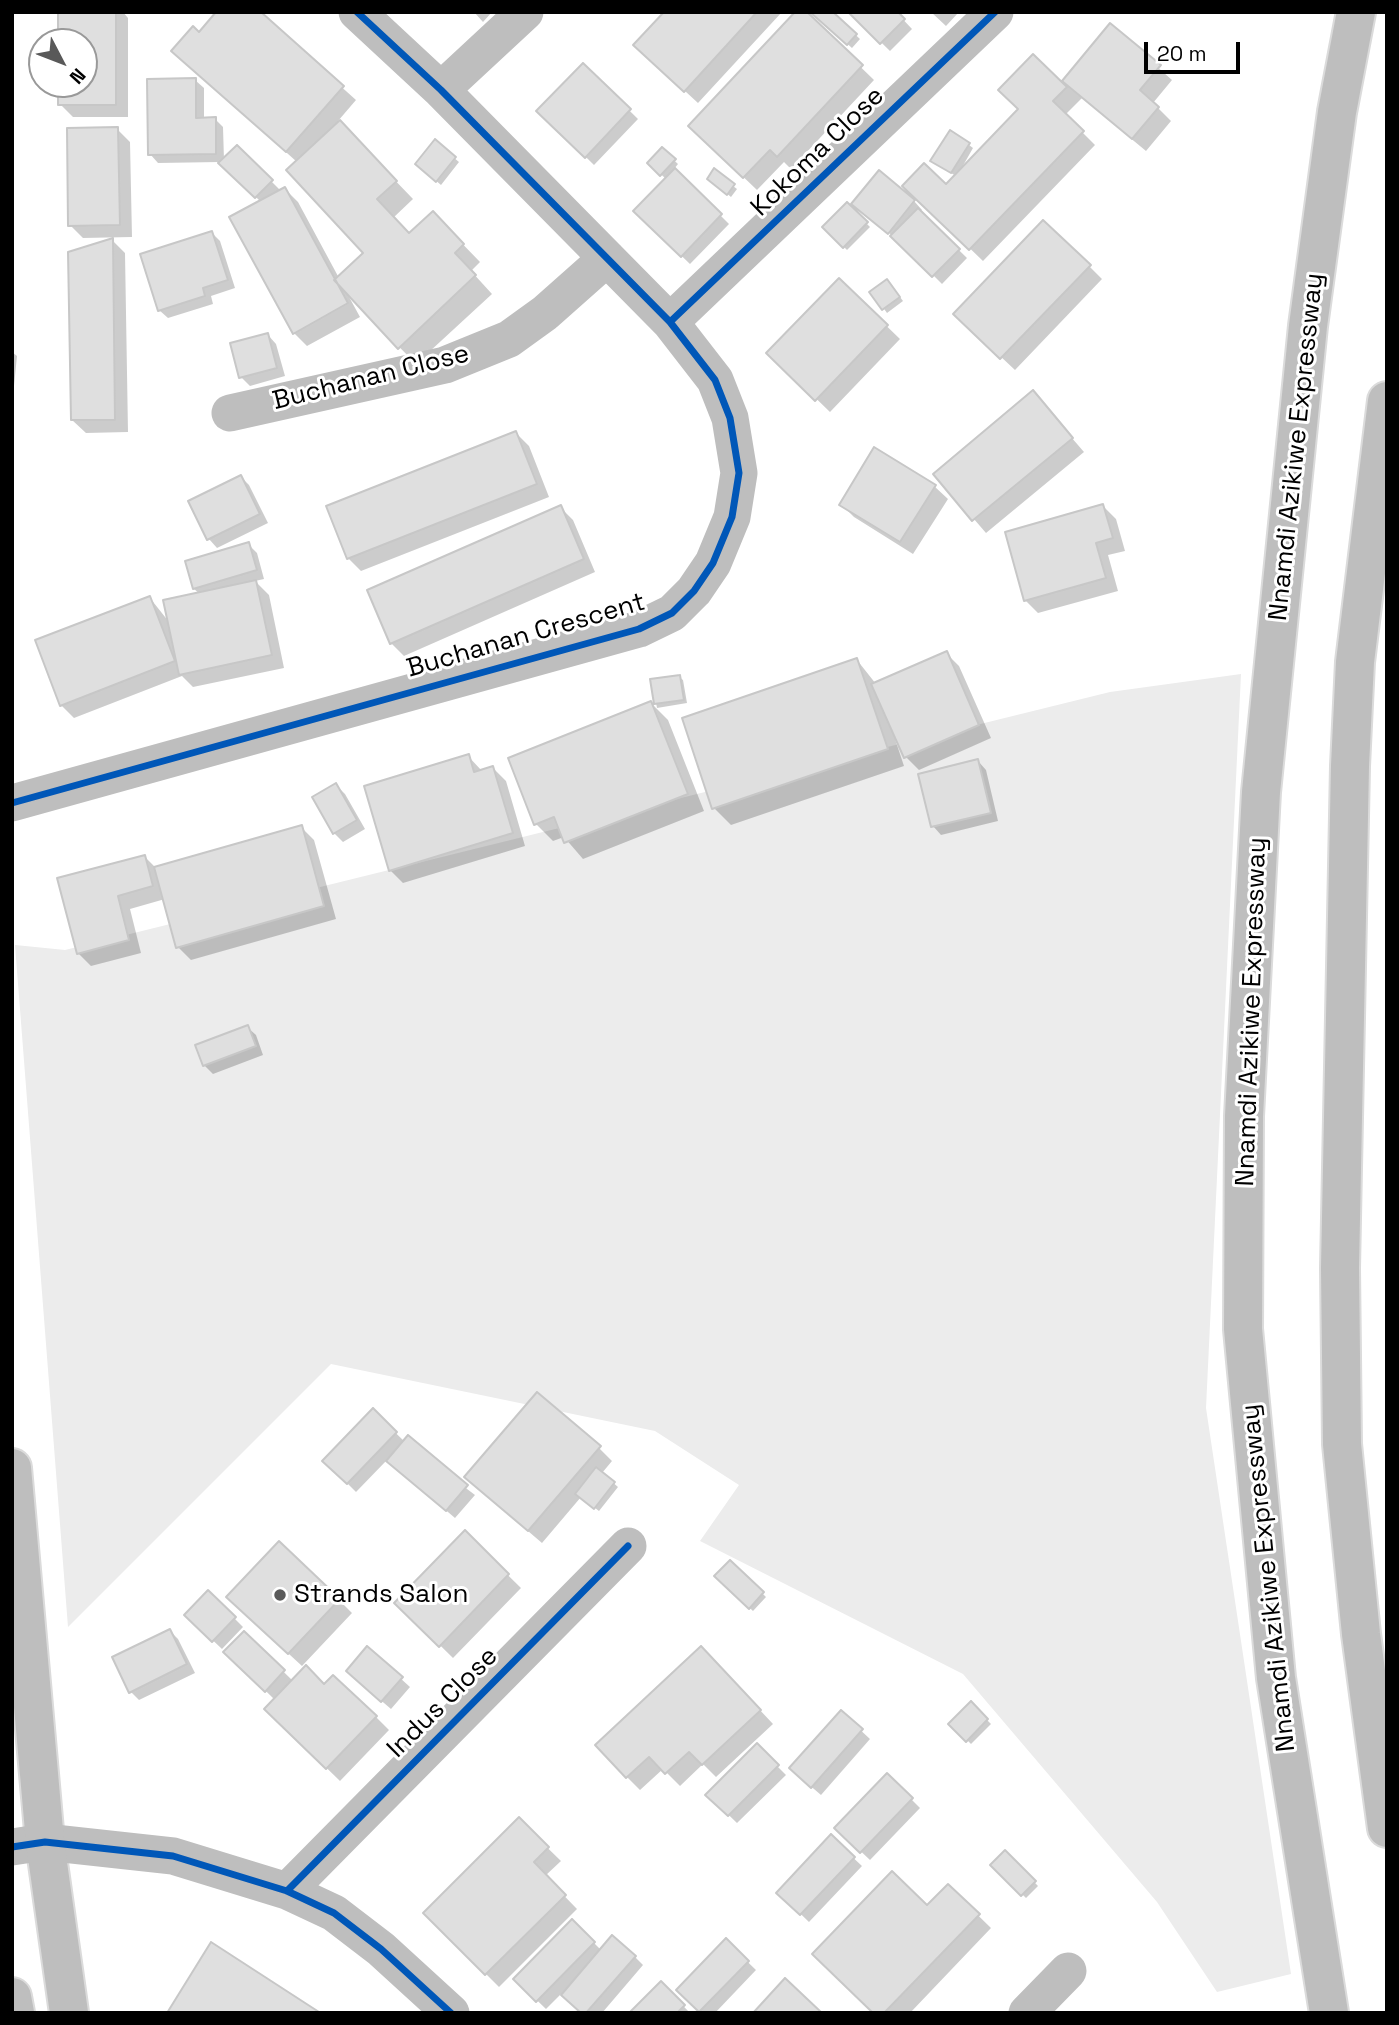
<!DOCTYPE html>
<html>
<head>
<meta charset="utf-8">
<style>
  body { margin:0 }
  #map { position:relative; width:1399px; height:2025px; overflow:hidden; background:#fff; font-family:"Space Grotesk",sans-serif }
  canvas { display:block }
  .frame { position:absolute; inset:0; border:14px solid #000; pointer-events:none }
  .north { position:absolute; left:28px; top:28px; width:70px; height:70px; box-sizing:border-box; background:#fff; border:2px solid #999; border-radius:50%; rotate:132deg; font-size:19px; font-weight:700; line-height:28px; text-align:center; color:#000 }
  .north::after { content:''; display:block; margin:auto; width:24px; height:32px; background:#595959; clip-path:polygon(50% 0,100% 100%,50% 72%,0 100%) }
  .scale { position:absolute; left:1144px; top:42px; width:96px; height:32px; box-sizing:border-box; border:4px solid #000; border-top:0; padding-left:9px; font-size:21px; line-height:24px; white-space:nowrap; color:#000; -webkit-text-stroke:5px #fff; paint-order:stroke }
</style>
</head>
<body>
<div id="map">
<canvas width="1399" height="2025"></canvas>
<div class="frame"></div>
<div class="north">N</div>
<div class="scale">20 m</div>
</div>
<script>
const c = document.querySelector('canvas').getContext('2d');
c.lineJoin = 'round';
function fillPath(path, color) { c.fillStyle = color; c.fill(path, 'evenodd'); }
const poly = rows => new Path2D(rows.map(r => 'M' + r).join(''));
function trace(path, color, width, dash) { c.strokeStyle = color; c.lineWidth = width; c.lineCap = dash ? 'butt' : 'round'; c.setLineDash(dash || []); c.stroke(path); }
function drawText(font, color, halo, rows, align = 'center') {
  c.font = font + ' "Space Grotesk",sans-serif'; c.lineWidth = 6; c.setLineDash([]); c.textBaseline = 'middle'; c.strokeStyle = halo; c.fillStyle = color; for (const [text, x, y, turn = 0] of rows) {
    c.save(); c.translate(x, y); c.rotate((+turn || 0) * Math.PI / 180); c.textAlign = isNaN(turn) ? turn : align; if (halo) c.strokeText(text, 0, 0); c.fillText(text, 0, 0); c.restore();
  }
}
fillPath(poly([
  [1241,674,1206,1408,1291,1974,1217,1992,1157,1902,963,1674,700,1541,739,1485,655,1431,331,1364,68,1627,15,945,65,950,1110,692]
]), '#ececec');
fillPath(poly([
  [60,12,123,12,128,18,128,117,73,117,60,104,60,84,84,84,84,42,60,42],
  [258,12,356,100,338,121,413,199,393,218,410,235,450,231,480,262,471,271,492,294,416,364,348,295,360,317,307,346,294,333,261,202,220,162,158,163,150,154,195,80,204,88,204,119,215,119,223,127,224,160,237,147,281,191,285,189,298,202,339,278,366,253,297,162,173,51,200,34],
  [474,12,492,12,483,22],
  [666,12,782,12,698,103,649,58],
  [804,12,874,80,791,169,784,162,757,190,690,126],
  [812,12,831,12,860,39,852,48],
  [850,12,896,12,912,29,890,51],
  [931,12,959,12,946,26],
  [1111,26,1172,80,1153,103,1171,121,1146,151,1082,98,1065,115,1095,145,983,261,905,186,946,186,956,176,936,164,969,145,973,148,960,171,1062,84],
  [583,65,638,119,594,165,539,111],
  [117,129,130,142,132,237,83,238,70,225],
  [435,142,459,162,441,185,421,168],
  [662,149,678,164,674,169,729,224,690,264,635,211,666,179,649,163],
  [879,173,914,201,922,210,920,212,967,258,942,284,898,240,862,212],
  [713,182,733,186,737,189,731,197],
  [847,204,870,227,847,250,824,227],
  [212,233,220,241,235,288,211,296,213,304,168,318,159,310],
  [112,240,125,253,128,432,86,433,72,420],
  [1089,266,1102,279,1015,370,968,326],
  [839,280,900,339,830,412,769,353],
  [891,285,903,301,887,313,872,292],
  [268,335,276,344,285,376,250,386,241,377],
  [12,352,17,356,13,396,12,396],
  [1033,393,1084,452,986,533,935,474],
  [516,433,529,446,549,497,361,571,348,558],
  [241,477,249,485,268,523,217,548,209,539,191,502],
  [934,486,948,499,913,554,854,517,841,504],
  [1103,506,1116,519,1125,551,1108,555,1118,591,1038,613,1025,600],
  [560,507,573,520,595,572,404,656,391,643],
  [248,544,257,553,264,579,255,581,269,595,284,668,193,687,182,676,74,718,61,705,150,598,169,622,200,594,194,589],
  [946,653,959,666,991,738,919,770,906,757,897,738,895,739,904,766,731,825,714,808,857,660,876,684],
  [679,677,683,680,687,703,657,708,652,681],
  [651,703,668,720,704,811,583,859,564,837,553,841,536,824],
  [468,756,482,771,493,768,506,781,525,846,403,883,390,870],
  [978,761,986,770,998,821,941,835,933,826],
  [336,785,345,794,365,829,343,842,334,833],
  [301,827,314,840,336,919,191,960,178,947,165,899,130,909,141,953,91,966,78,953,145,857,156,868],
  [247,1027,256,1035,263,1055,213,1074,204,1065],
  [373,1411,405,1442,475,1495,455,1518,387,1460,356,1492,325,1461],
  [599,1448,612,1461,602,1473,618,1487,599,1511,581,1497,542,1543,480,1490],
  [465,1533,521,1588,453,1658,397,1603],
  [730,1562,766,1597,753,1611,716,1576],
  [208,1592,243,1627,222,1649,186,1615],
  [339,1600,352,1613,302,1666,241,1610],
  [170,1631,178,1639,195,1673,139,1700,131,1692],
  [244,1633,293,1681,324,1686,376,1717,389,1730,340,1781,266,1709,275,1700,226,1652],
  [367,1648,410,1687,391,1709,356,1679],
  [714,1661,773,1724,716,1777,703,1764,680,1786,663,1769,640,1790,627,1777],
  [971,1704,991,1724,971,1744,951,1724],
  [841,1712,870,1739,821,1795,800,1777],
  [757,1746,786,1775,737,1823,708,1795],
  [887,1775,920,1808,870,1860,836,1828],
  [519,1820,561,1861,545,1876,577,1909,499,1987,425,1913],
  [831,1837,862,1866,809,1922,778,1892],
  [1005,1852,1038,1886,1026,1898,992,1865],
  [948,1886,991,1928,910,2013,875,2013],
  [572,1921,601,1950,635,1957,643,1965,602,2013,583,2013,562,1993,546,2009,515,1979],
  [726,1941,756,1970,715,2013,702,2013,679,1990],
  [212,1945,317,2013,169,2013],
  [661,1983,690,2013,632,2013]
]), '#0003');
const building = poly([
  [58,12,116,12,116,105,58,105,58,84,84,84,84,42,58,42,58,12],
  [216,12,261,12,344,86,286,152,171,51,193,26,199,32,216,12],
  [664,12,757,12,684,92,633,45,664,12],
  [795,12,807,12,863,65,777,157,770,150,743,178,688,126,795,12],
  [810,12,833,12,857,34,847,45,810,12],
  [848,12,898,12,905,19,880,44,848,12],
  [1110,23,1161,65,1140,90,1159,107,1132,139,1062,81,1110,23],
  [1033,54,1067,87,1053,101,1084,131,969,250,902,186,924,163,946,184,1018,109,998,90,1033,54],
  [583,63,631,109,585,158,536,111,583,63],
  [196,78,196,118,216,117,216,154,148,155,147,79,196,78],
  [340,120,397,181,377,199,409,233,433,211,464,244,455,253,476,275,398,349,334,280,363,253,286,170,340,120],
  [118,127,120,225,68,226,67,128,118,127],
  [950,130,970,143,951,173,930,161,950,130],
  [435,139,456,157,436,182,415,164,435,139],
  [237,145,273,180,255,198,218,163,237,145],
  [662,147,676,159,660,176,647,163,662,147],
  [675,168,722,214,681,257,633,211,675,168],
  [714,168,735,184,727,195,707,179,714,168],
  [879,170,915,200,888,234,851,204,879,170],
  [285,187,348,303,293,334,229,217,285,187],
  [847,202,868,222,843,248,822,227,847,202],
  [918,208,960,249,932,277,890,236,918,208],
  [1043,220,1091,265,1000,359,953,314,1043,220],
  [212,231,228,280,203,288,205,296,158,311,140,254,212,231],
  [113,238,115,420,71,420,68,252,113,238],
  [839,278,888,325,815,401,766,353,839,278],
  [887,279,900,297,882,310,869,292,887,279],
  [268,333,277,368,239,378,230,343,268,333],
  [1033,390,1073,438,972,521,933,474,1033,390],
  [516,431,537,484,347,559,326,506,516,431],
  [874,447,936,485,900,542,839,505,874,447],
  [241,475,260,514,207,540,188,501,241,475],
  [1103,504,1113,538,1096,543,1106,578,1024,601,1005,532,1103,504],
  [561,505,584,559,390,644,367,590,561,505],
  [249,542,257,570,193,589,185,561,249,542],
  [256,580,272,655,179,675,163,600,256,580],
  [150,596,175,661,60,706,35,640,150,596],
  [947,651,979,725,904,758,871,684,947,651],
  [857,658,888,749,712,809,682,718,857,658],
  [680,675,684,700,654,704,650,679,680,675],
  [651,701,688,794,564,843,554,817,534,825,508,758,651,701],
  [469,754,474,772,493,766,513,833,389,871,364,786,469,754],
  [978,759,991,813,931,827,918,774,978,759],
  [336,783,357,820,333,834,312,797,336,783],
  [302,825,324,906,176,948,154,867,302,825],
  [145,855,153,886,118,896,129,940,77,954,57,878,145,855],
  [248,1025,256,1046,203,1066,195,1045,248,1025],
  [537,1392,601,1446,528,1531,464,1477,537,1392],
  [373,1408,397,1432,347,1484,322,1461,373,1408],
  [408,1435,468,1485,446,1511,386,1461,408,1435],
  [596,1467,615,1482,594,1509,575,1494,596,1467],
  [465,1530,509,1574,439,1647,394,1603,465,1530],
  [279,1541,340,1599,288,1654,226,1597,279,1541],
  [730,1560,764,1592,749,1609,714,1576,730,1560],
  [208,1590,236,1617,212,1642,184,1615,208,1590],
  [170,1629,187,1664,129,1693,112,1657,170,1629],
  [244,1631,285,1670,265,1692,223,1652,244,1631],
  [367,1646,403,1677,381,1702,346,1671,367,1646],
  [701,1646,761,1710,702,1765,689,1752,665,1774,649,1757,626,1778,595,1745,701,1646],
  [306,1665,324,1684,333,1675,377,1716,326,1769,264,1709,306,1665],
  [971,1701,988,1719,966,1742,948,1724,971,1701],
  [841,1710,863,1729,811,1788,789,1768,841,1710],
  [757,1743,779,1765,728,1816,705,1795,757,1743],
  [887,1773,913,1798,860,1853,834,1828,887,1773],
  [519,1817,549,1847,534,1862,566,1895,485,1975,423,1913,519,1817],
  [831,1834,855,1857,800,1915,776,1893,831,1834],
  [1005,1850,1036,1881,1021,1896,990,1865,1005,1850],
  [892,1871,927,1905,948,1884,980,1914,884,2013,873,2013,812,1954,892,1871],
  [572,1919,595,1942,536,2002,513,1979,572,1919],
  [612,1935,636,1956,586,2013,581,2013,561,1995,612,1935],
  [726,1938,749,1961,699,2012,676,1990,726,1938],
  [211,1942,319,2012,167,2013,211,1942],
  [785,1978,822,2013,753,2013,785,1978],
  [661,1981,685,2005,677,2013,629,2013,661,1981]
]);
fillPath(building, '#dfdfdf');
trace(building, '#c7c7c7', 2);
const major = poly([
  [12,1468,45,1842,69,2013],
  [12,1997,15,2013]
]);
const highway = poly([
  [1387,401,1355,662,1350,766,1340,1268,1342,1444,1361,1634,1387,1828],
  [1329,2013,1276,1678,1243,1329,1244,1116,1261,792,1308,326,1337,112,1356,12]
]);
trace(major, '#dbdbdb', 42);
trace(highway, '#dbdbdb', 42);
trace(poly([
  [441,90,525,12],
  [670,322,995,12],
  [230,413,445,365,509,339,545,313,607,258],
  [12,803,639,629,672,613,694,591,713,563,732,517,739,473,730,418,715,380,670,322,441,90,357,12],
  [12,1847,45,1842,173,1856,287,1891,334,1913,381,1949,451,2013],
  [287,1891,628,1546],
  [1027,2013,1068,1971]
]), '#bebebe', 37);
trace(major, '#bebebe', 38);
trace(highway, '#bebebe', 38);
trace(poly([
  [670,322,995,12],
  [12,803,639,629,672,613,694,591,713,563,732,517,739,473,730,418,715,380,670,322,441,90,357,12],
  [12,1847,45,1842,173,1856,287,1891,334,1913,381,1949,451,2013],
  [287,1891,628,1546]
]), '#0057b8', 7);
for (const [x, y, r, color] of [
  [280,1595,7,"#595959"]
]) { const dot = new Path2D(); dot.arc(x, y, r, 0, 2 * Math.PI); c.fillStyle = color; c.fill(dot); trace(dot, '#fff', 2.5); }
drawText('26px', '#000', '#fff', [
  ["Kokoma Close",818,152,-44],
  ["Buchanan Close",371,378,-14],
  ["Nnamdi Azikiwe Expressway",1297,447,-84],
  ["Buchanan Crescent",526,636,-16],
  ["Nnamdi Azikiwe Expressway",1252,1012,-88],
  ["Nnamdi Azikiwe Expressway",1269,1578,-96],
  ["Indus Close",443,1703,-45]
]);
drawText('26px', '#000', '#fff', [
  ["Strands Salon",294,1595]
], 'left');
</script>
</body>
</html>
